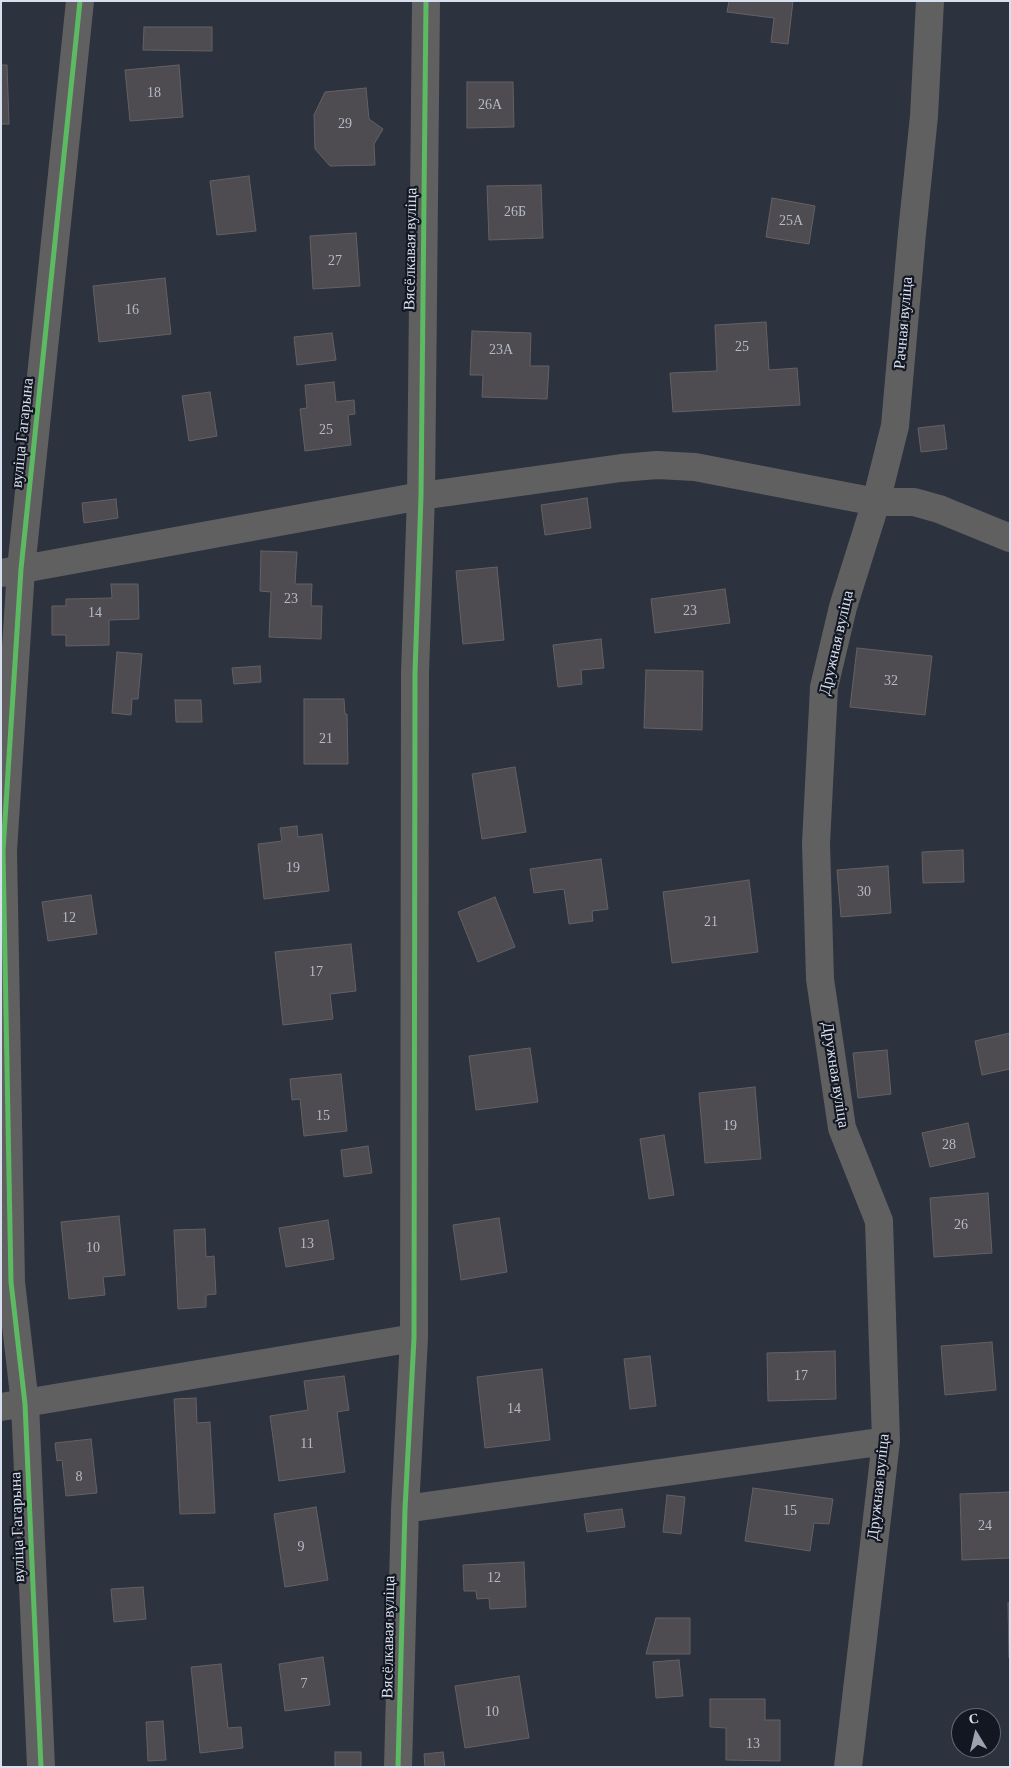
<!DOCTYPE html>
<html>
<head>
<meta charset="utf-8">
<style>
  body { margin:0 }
  #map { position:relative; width:1011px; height:1768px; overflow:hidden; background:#2c323e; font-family:"Times New Roman",serif }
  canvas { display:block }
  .frame { position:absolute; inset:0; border:2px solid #d8dfee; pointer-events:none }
  .north { position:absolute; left:951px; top:1708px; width:50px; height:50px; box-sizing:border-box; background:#131722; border:1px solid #626774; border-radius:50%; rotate:351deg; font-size:14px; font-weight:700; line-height:20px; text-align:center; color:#d8dfee }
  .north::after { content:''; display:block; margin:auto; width:18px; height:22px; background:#9ca2b0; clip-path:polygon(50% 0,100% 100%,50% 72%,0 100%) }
</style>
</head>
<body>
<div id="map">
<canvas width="1011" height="1768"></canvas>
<div class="frame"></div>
<div class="north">С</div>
</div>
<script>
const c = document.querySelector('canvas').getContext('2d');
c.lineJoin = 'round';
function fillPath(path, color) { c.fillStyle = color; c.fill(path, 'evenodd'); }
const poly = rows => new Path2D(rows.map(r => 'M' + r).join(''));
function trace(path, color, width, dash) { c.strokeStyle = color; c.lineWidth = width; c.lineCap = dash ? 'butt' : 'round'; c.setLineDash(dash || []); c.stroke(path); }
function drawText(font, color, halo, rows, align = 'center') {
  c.font = font + ' "Times New Roman",serif'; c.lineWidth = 4.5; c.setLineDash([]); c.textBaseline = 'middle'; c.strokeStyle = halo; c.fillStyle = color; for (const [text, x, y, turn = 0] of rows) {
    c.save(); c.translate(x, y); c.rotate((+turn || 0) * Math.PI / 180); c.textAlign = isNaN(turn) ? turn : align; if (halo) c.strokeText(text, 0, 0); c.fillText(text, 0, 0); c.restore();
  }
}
const building = poly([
  [729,1,793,1,788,44,771,42,774,18,727,12,729,1],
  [144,27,212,27,212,51,143,50,144,27],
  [1,65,7,65,9,124,1,124,1,65],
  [179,65,183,117,130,121,125,70,179,65],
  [467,82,513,82,514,127,467,128,467,82],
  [366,88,369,119,383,129,374,144,375,165,330,166,315,149,314,115,325,92,366,88],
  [249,176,256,231,217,235,210,181,249,176],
  [541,185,543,238,489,240,487,186,541,185],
  [772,198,815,206,809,244,766,237,772,198],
  [356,233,360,286,313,289,310,236,356,233],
  [165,278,171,334,99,342,93,286,165,278],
  [766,322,769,370,797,368,800,405,673,412,670,373,717,371,715,325,766,322],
  [472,331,531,333,530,366,549,366,547,399,482,397,483,375,470,375,472,331],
  [332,333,336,360,297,365,294,337,332,333],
  [334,382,336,402,354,400,355,414,348,415,351,445,305,451,300,409,307,408,305,385,334,382],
  [210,392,217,436,189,441,182,396,210,392],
  [944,425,947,449,921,452,918,428,944,425],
  [587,498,591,528,545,535,541,505,587,498],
  [116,499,118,518,84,523,82,503,116,499],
  [261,551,297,552,295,584,312,584,311,606,322,606,321,639,269,637,271,592,260,591,261,551],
  [497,567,504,640,463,644,456,571,497,567],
  [111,584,138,584,139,619,109,620,109,645,66,646,66,635,52,635,52,606,66,606,66,599,112,598,111,584],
  [725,589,730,623,655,633,651,599,725,589],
  [601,639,604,668,581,670,582,684,558,687,553,645,601,639],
  [857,648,932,656,925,715,850,707,857,648],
  [117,652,142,654,138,699,132,699,131,715,112,713,117,652],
  [260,666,261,682,234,684,232,668,260,666],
  [646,670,703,671,702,730,644,728,646,670],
  [304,699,344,699,345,714,347,714,348,764,304,764,304,699],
  [175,700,201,700,202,722,176,722,175,700],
  [515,767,526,832,482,839,472,774,515,767],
  [297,826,298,837,322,834,329,891,264,899,258,844,282,841,280,828,297,826],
  [963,850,964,882,923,883,922,852,963,850],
  [601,859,608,909,592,911,593,921,569,924,564,889,534,893,530,869,601,859],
  [888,866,891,913,841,917,837,870,888,866],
  [749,880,758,952,672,963,663,892,749,880],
  [91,895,97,934,48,941,42,902,91,895],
  [495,897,515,947,478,962,458,912,495,897],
  [351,944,356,991,330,994,333,1019,283,1025,275,952,351,944],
  [1010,1033,1010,1069,982,1075,975,1041,1010,1033],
  [530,1048,538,1102,476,1110,469,1056,530,1048],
  [887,1050,891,1094,858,1098,853,1053,887,1050],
  [341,1074,347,1131,304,1136,300,1099,292,1100,290,1079,341,1074],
  [755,1087,761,1159,705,1163,699,1093,755,1087],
  [968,1123,975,1157,930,1167,922,1133,968,1123],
  [664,1135,674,1195,649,1199,640,1139,664,1135],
  [368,1146,372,1173,344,1177,341,1150,368,1146],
  [988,1193,992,1253,934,1257,930,1198,988,1193],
  [119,1216,125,1275,103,1277,105,1295,69,1299,61,1222,119,1216],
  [499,1218,507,1272,461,1280,453,1225,499,1218],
  [328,1220,334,1259,286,1267,279,1228,328,1220],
  [205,1229,206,1257,214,1256,216,1294,206,1295,206,1307,178,1309,174,1230,205,1229],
  [992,1342,996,1390,945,1395,941,1346,992,1342],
  [835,1351,836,1399,768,1401,767,1353,835,1351],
  [650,1356,656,1406,630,1409,624,1359,650,1356],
  [542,1369,550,1440,485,1448,477,1377,542,1369],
  [344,1376,349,1410,337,1412,345,1472,279,1481,270,1416,308,1410,304,1381,344,1376],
  [196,1398,197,1423,210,1422,215,1513,180,1514,174,1399,196,1398],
  [91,1439,97,1493,66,1496,62,1460,57,1461,55,1443,91,1439],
  [753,1488,833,1499,829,1524,814,1523,810,1551,745,1541,753,1488],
  [1010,1492,1010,1558,962,1560,960,1494,1010,1492],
  [667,1495,685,1497,681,1534,663,1532,667,1495],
  [316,1507,328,1580,285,1587,274,1514,316,1507],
  [622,1509,625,1527,587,1532,584,1514,622,1509],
  [524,1562,526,1607,490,1609,489,1598,477,1599,476,1591,464,1591,463,1565,524,1562],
  [143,1587,146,1619,114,1622,111,1589,143,1587],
  [1008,1603,1010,1603,1010,1658,1009,1658,1008,1603],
  [656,1618,690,1618,690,1654,646,1654,656,1618],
  [323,1657,330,1705,285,1711,279,1664,323,1657],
  [679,1660,683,1696,656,1698,653,1662,679,1660],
  [221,1664,228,1728,241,1727,243,1748,200,1753,191,1667,221,1664],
  [519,1676,529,1738,465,1748,455,1686,519,1676],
  [710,1699,765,1699,765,1720,780,1720,780,1761,726,1760,726,1728,710,1727,710,1699],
  [163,1721,166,1760,148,1761,146,1722,163,1721],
  [335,1752,361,1752,361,1767,335,1767,335,1752],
  [443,1752,445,1767,425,1767,424,1754,443,1752]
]);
fillPath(building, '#4e4c50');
trace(building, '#646164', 1);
trace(poly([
  [930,1,924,116,912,233,895,426,876,502,914,502,939,509,1010,538],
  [1,573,421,496,621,468,657,465,695,467,876,502,843,607,824,687,816,843,820,979,842,1128,879,1221,886,1441,848,1767],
  [1,1407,414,1338],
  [405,1509,886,1441],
  [41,1767,25,1404,11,1282,3,851,21,569,80,1],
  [398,1767,405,1509,414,1338,415,673,421,496,426,1]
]), '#616060', 28);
trace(poly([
  [41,1767,25,1404,11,1282,3,851,21,569,80,1],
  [398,1767,405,1509,414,1338,415,673,421,496,426,1]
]), '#5cba63', 5);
drawText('14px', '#b6bac6', null, [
  ["18",154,93],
  ["26А",490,105],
  ["29",345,124],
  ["26Б",515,212],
  ["25А",791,221],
  ["27",335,261],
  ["16",132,310],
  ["25",742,347],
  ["23А",501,350],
  ["25",326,430],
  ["23",291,599],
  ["23",690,611],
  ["14",95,613],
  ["32",891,681],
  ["21",326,739],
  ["19",293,868],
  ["30",864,892],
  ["12",69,918],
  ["21",711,922],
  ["17",316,972],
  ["15",323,1116],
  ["19",730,1126],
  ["28",949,1145],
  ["26",961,1225],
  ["13",307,1244],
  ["10",93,1248],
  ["17",801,1376],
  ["14",514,1409],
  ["11",307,1444],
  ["8",79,1477],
  ["15",790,1511],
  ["24",985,1526],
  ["9",301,1547],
  ["12",494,1578],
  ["7",304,1684],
  ["10",492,1712],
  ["13",753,1744]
]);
drawText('16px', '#d8dfee', '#131722', [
  ["Вясёлкавая вуліца",411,249,-89],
  ["Рачная вуліца",904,323,-85],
  ["вуліца Гагарына",23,433,-84],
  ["Дружная вуліца",837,643,-77],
  ["Дружная вуліца",835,1075,81],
  ["Дружная вуліца",879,1487,-84],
  ["вуліца Гагарына",18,1527,-92],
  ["Вясёлкавая вуліца",389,1637,-89]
]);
</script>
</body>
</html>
